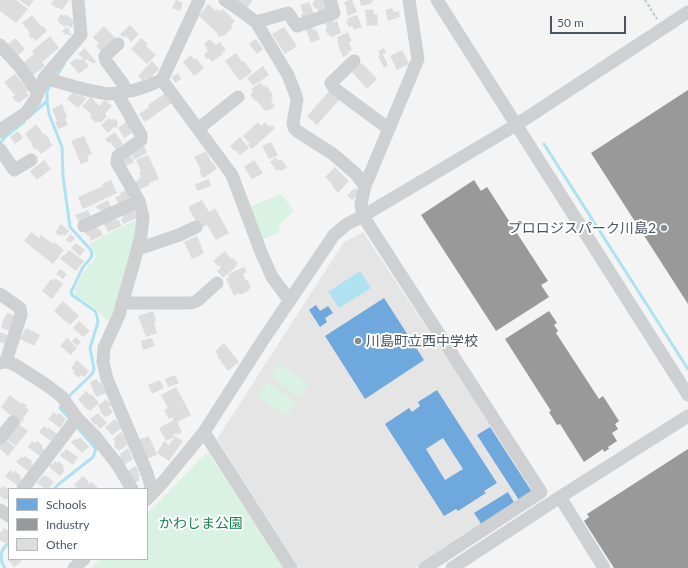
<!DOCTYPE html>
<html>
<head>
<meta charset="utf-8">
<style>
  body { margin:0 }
  #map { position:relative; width:688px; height:568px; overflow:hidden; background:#f4f4f4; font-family:Lato,sans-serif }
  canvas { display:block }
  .legend { position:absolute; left:8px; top:488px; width:140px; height:72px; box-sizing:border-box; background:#fff; border:1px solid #b7bbc0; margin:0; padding:5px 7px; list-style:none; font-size:12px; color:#4a5661 }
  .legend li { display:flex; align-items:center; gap:8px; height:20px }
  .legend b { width:20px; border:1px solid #b7bbc0 }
  .scale { position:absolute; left:550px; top:16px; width:76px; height:18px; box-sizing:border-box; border:2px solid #4a5661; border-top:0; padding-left:5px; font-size:12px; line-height:14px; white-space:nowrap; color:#4a5661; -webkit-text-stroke:3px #fff; paint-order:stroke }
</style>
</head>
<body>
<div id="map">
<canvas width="688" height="568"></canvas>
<ul class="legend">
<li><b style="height:11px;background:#6fa8dc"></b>Schools</li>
<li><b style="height:11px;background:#999"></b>Industry</li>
<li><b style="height:11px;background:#ddddde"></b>Other</li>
</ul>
<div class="scale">50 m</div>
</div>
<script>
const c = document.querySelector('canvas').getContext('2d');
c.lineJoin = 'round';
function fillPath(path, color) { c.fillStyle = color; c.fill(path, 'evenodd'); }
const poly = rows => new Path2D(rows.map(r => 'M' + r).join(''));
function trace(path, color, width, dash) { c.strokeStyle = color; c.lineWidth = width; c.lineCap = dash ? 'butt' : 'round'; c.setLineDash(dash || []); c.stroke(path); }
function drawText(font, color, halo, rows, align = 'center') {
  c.font = font + ' Lato,"Noto Sans JP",sans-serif'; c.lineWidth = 4; c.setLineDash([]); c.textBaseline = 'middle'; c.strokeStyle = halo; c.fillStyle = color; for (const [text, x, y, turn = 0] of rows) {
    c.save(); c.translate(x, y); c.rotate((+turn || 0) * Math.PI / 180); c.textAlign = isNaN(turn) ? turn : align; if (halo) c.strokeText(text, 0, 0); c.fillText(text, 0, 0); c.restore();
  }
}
fillPath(poly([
  [363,232,535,492,415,568,299,568,217,439,344,242]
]), '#e6e5e6');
fillPath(poly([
  [281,194,294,211,279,225,280,232,261,240,249,207],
  [138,219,138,224,110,322,104,318,94,307,75,295,74,292,83,272,94,260,96,256,93,249,89,244,102,237],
  [279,364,309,384,300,397,270,377],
  [267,382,296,402,287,416,257,396],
  [208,452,284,568,91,568,100,559,147,559,147,514,178,482,204,455]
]), '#d9f2e3');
fillPath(poly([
  [360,271,371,288,339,308,328,292]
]), '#aee2f0');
fillPath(poly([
  [384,298,424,360,365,399,325,336],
  [316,305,320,311,328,306,333,313,325,318,327,322,320,327,309,310],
  [437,390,497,483,484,491,486,493,458,511,456,509,444,516,385,424,409,408,412,412,420,406,418,402],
  [443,438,463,469,445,480,426,449],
  [490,427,532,492,519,500,477,435],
  [508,492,515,504,482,525,474,513]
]), '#6fa8dc');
fillPath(poly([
  [688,90,688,304,591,153],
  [474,180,481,191,487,187,548,281,541,285,549,297,496,331,421,215],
  [549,311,557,323,554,325,558,331,556,333,599,399,603,396,619,421,615,424,618,429,612,433,617,441,608,447,609,449,604,452,603,449,584,462,560,424,557,425,549,412,551,411,505,339],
  [688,449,688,568,614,568,584,521,589,517,587,514]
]), '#999');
trace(poly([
  [55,78,64,64],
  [47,101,49,114,62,147,63,176,70,227,91,250,92,255,90,259,83,267,71,292,72,295,95,311,97,316,98,322,90,348,94,369,92,374,67,398],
  [31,115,47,101,47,91,51,84],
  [0,143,7,135,24,122],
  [544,144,688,369],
  [62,404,60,408,71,420],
  [54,489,59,484,93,457,96,449,76,426],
  [5,568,2,563,1,555,3,549,9,542]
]), '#aee2f0', 3);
fillPath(poly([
  [0,0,16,0,28,9,16,23,0,11],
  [19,0,34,0,29,7],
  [54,0,69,0,62,10,58,7,57,8,51,4],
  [176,0,183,3,180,11,172,8],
  [234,0,253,0,246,9],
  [314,0,325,0,328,9,319,13,317,8,315,9,312,3,315,2],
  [350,0,352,0,357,12,348,16,346,10,347,10,344,2],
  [360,0,373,0,373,2,371,2,371,4,361,6],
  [309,2,314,14,302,18,301,15,303,14,300,5],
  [208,4,216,11,218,9,220,12,223,9,235,21,231,25,233,27,224,36,222,35,220,37,217,35,218,34,199,16],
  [392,8,394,12,399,11,400,17,388,21,385,10],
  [373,9,374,14,377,14,378,25,367,26,365,10],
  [61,14,64,16,65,14,74,20,73,22,74,23,71,28,66,25,65,27,59,23,60,22,57,20],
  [32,15,41,26,43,26,47,31,36,41,34,38,32,39,28,34,30,33,22,23],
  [357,15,362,27,354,30,352,26,349,27,346,22,348,22,347,19],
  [333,20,334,22,337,21,341,33,331,37,329,34,328,35,325,29,327,28,325,23],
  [130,25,139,34,131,42,126,36,124,38,120,34],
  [104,26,116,39,102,52,96,46,99,44,93,37],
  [66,27,70,30,69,32,72,34,70,36,67,34,66,35,62,32],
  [284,27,297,46,285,54,272,34],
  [312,27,313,30,316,29,320,39,311,43,306,29],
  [348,32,352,41,349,42,352,50,348,52,349,54,343,57,337,42,338,41,337,37],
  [50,36,59,48,42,62,45,66,32,76,23,63,34,54,32,51],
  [15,38,25,49,17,56,8,44],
  [141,38,148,44,146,46,156,55,147,64,131,49],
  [210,39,215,45,220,42,226,50,222,53,223,54,212,62,209,58,207,59,204,55,208,51,204,44],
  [256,39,263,49,257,54,249,44],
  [85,48,96,62,93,64,91,61,90,62,87,59,85,61,82,56,81,57,78,54],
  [384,48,386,53,383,54,388,66,384,68,378,56,380,55,378,51],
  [402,50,409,64,397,70,390,56],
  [236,53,242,62,244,61,252,72,240,81,225,61],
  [191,55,194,59,196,58,204,68,194,76,183,62],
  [76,58,77,60,79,58,80,60,82,58,89,66,79,74,70,63],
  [152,61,159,69,148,80,146,78,143,81,138,76],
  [362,63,377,79,367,89,352,72],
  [263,66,269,75,253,86,247,78],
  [178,73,181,79,175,83,172,77],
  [15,74,28,90,26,92,29,95,19,103,17,101,16,102,12,97,15,95,4,82],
  [261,82,264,87,266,85,273,95,271,97,273,100,271,101,275,106,268,111,267,110,265,111,256,100,255,101,250,95,253,92,251,89],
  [329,91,339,100,317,125,307,116],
  [73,92,78,96,80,94,86,99,78,108,67,99],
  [165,93,172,103,145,122,139,114,149,107,148,105],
  [91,97,99,106,105,100,112,106,105,114,107,116,101,123,98,121,96,123,90,117,92,115,82,106],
  [62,104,67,117,65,118,68,125,58,129,55,122,57,121,52,109],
  [109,118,112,120,114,118,118,122,117,124,118,126,115,128,114,127,108,133,101,125],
  [127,121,132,128,130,130,132,133,124,138,118,128],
  [258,122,261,126,265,122,270,127,272,125,275,128,252,149,248,145,250,144,243,136],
  [36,124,44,135,45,134,50,140,49,141,53,145,41,154,37,149,35,150,31,144,32,143,25,134],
  [18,131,23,138,15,144,10,137],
  [115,132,123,144,116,150,110,142,108,143,105,139],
  [84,136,92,154,87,156,89,161,81,164,71,141],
  [240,137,249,148,240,155,235,150,234,151,230,146],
  [271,142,278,155,269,159,262,146],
  [144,146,147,153,134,160,131,153],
  [206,151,212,163,213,163,217,169,213,171,213,172,203,178,199,171,201,170,194,157],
  [130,154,134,162,124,167,123,160],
  [148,155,159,179,149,183,150,185,138,190,134,182,139,180,138,178,141,177,139,172,141,171,136,160],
  [276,157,278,161,281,159,287,167,281,171,279,169,277,171,270,162],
  [44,160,51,169,37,180,30,171],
  [254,160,263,173,252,179,244,167],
  [335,167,349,181,338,193,332,186,333,185,325,177],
  [209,179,211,186,197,191,195,184],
  [111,180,117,193,83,209,78,197,103,186,102,184],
  [355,188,360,193,352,200,347,195],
  [126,190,130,201,119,206,115,197,121,195,120,193],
  [108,200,113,210,102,214,100,209,98,210,96,206],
  [202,200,209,212,215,208,229,233,216,240,207,225,200,229,188,207],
  [133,209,137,218,123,224,121,219,123,218,121,214],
  [88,210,92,219,80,224,75,215],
  [115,218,116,220,118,219,122,226,108,232,103,223],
  [61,224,69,231,65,236,62,234,60,236,55,232],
  [96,226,97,229,99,228,103,235,91,241,89,235,87,236,85,231],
  [31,232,39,238,41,235,53,244,54,242,64,250,53,264,24,241],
  [70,234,75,238,70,243,66,240],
  [197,236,204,253,192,259,184,242],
  [76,243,85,250,80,256,71,248],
  [69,250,84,261,76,271,60,259,63,255,64,256],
  [225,251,231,259,233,258,238,263,236,265,237,266,223,278,217,271,221,268,219,265,218,266,213,261],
  [244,267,247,272,243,274,246,280,247,280,251,287,249,288,250,290,240,295,239,293,234,296,226,279,229,277,228,274],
  [60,269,67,274,63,279,56,274],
  [55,278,63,284,52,299,42,291,51,279,53,281],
  [63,301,79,316,70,325,66,321,66,322,54,311],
  [153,311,156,319,155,320,156,322,154,323,157,333,146,337,138,316],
  [7,313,16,316,11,331,1,328,4,318,5,318],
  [79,321,90,331,83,337,73,328],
  [26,328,40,335,34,346,20,339],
  [0,332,10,336,5,344,0,342],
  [76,337,81,342,77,346,72,341],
  [67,338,77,348,71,355,60,346],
  [152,338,155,346,143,350,141,341],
  [224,343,239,362,228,371,217,356,218,355,215,351,218,349,218,348],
  [77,360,89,371,84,377,81,375,79,378,73,373,75,372,71,368],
  [175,375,179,383,168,387,165,379],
  [97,379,99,383,101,382,106,393,96,397,90,382],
  [160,380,164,388,152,394,148,385],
  [176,387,191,415,177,422,182,432,177,435,177,433,173,435,174,437,166,441,159,428,174,420,172,417,169,419,164,410,168,408,161,395],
  [86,391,90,395,91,394,99,403,90,411,88,409,87,410,78,399],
  [10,395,21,404,22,402,27,406,25,407,29,410,23,418,24,419,20,424,1,407],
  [106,399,112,405,109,407,113,412,107,417,106,416,105,417,100,412,101,411,98,406],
  [54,412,57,415,59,413,66,419,60,428,48,419],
  [98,413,107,423,100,429,96,424,95,425,90,419],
  [115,419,122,428,112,435,105,427],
  [16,422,28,431,16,446,4,437],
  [44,426,47,429,48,427,57,434,51,441,39,432],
  [121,432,127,439,125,440,128,444,119,451,114,446,115,445,114,443,115,442,113,439],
  [149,436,157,455,146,459,138,440],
  [175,436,183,441,169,461,157,453,164,441,169,445],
  [4,438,15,447,8,456,0,449,0,442],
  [79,438,80,439,81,438,89,447,82,453,71,442,75,439,76,440],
  [32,441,35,443,37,441,43,446,42,448,46,451,41,457,28,447],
  [128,448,131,453,130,454,133,459,124,465,119,457,121,456,120,454],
  [66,449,78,457,73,465,60,456,62,452,64,453],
  [25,456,32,461,31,463,33,464,31,466,33,467,29,472,16,462,21,457,23,458],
  [55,461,57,463,58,461,64,466,63,468,65,470,60,476,48,466,51,463,53,464],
  [135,466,139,471,137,472,140,476,138,477,140,480,135,483,127,472],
  [10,470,13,473,15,471,21,476,20,478,23,480,18,486,5,476],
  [45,475,54,482,48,489,46,489,37,483,43,476,44,476],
  [83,476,89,482,88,484,89,484,92,482,99,489,78,489,74,485],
  [3,486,9,490,8,492,9,497,6,500,0,496,0,487,2,488],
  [4,528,9,531,9,539,7,544,0,540,0,533,1,531,2,532],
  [10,559,20,559,22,561,14,567,8,560]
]), '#ddddde');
trace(poly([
  [645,0,657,19]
]), '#bcc7c4', 2, [3, 2]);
trace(poly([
  [225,0,237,8,256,22,288,75,295,93,297,100,293,123,294,128,297,131,333,154,356,174,365,186],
  [409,0,418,59,365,186,361,204,363,216,541,492,425,568],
  [437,0,688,395],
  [256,22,288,13,297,26,334,13,330,0],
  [118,44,105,56,106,61,123,84,125,92],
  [0,45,19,66,38,93],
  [354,61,331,83,335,89,389,129],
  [44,78,87,90,108,94,117,93,135,90,147,86,162,80,199,0],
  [162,80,232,175,261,252,272,277,290,301],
  [117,93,141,135,141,140,118,156,117,163,139,201,143,217,141,236,134,262,119,315,104,348,103,362,107,379,147,473,153,493],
  [198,129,238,97],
  [0,132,3,128,26,113,35,100,44,78,81,35,78,0],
  [0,149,14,170,31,160],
  [84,226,139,201],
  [138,249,179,235,196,227],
  [0,294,20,308,21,315,6,361],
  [122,303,190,303,194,302,198,300,217,283],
  [0,363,6,361,17,366,48,386,62,397,77,418,95,436,117,464,132,489],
  [204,432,291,568],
  [0,438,13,422],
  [23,489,77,418],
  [560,497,604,568],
  [147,499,163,482,204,432,263,340,334,235,347,224,363,216,516,125,688,12],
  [0,510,9,516],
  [74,568,84,559],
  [452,568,560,497,688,416]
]), '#ced0d2', 13);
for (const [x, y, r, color] of [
  [664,228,4,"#868d94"],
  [358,341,4,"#868d94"]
]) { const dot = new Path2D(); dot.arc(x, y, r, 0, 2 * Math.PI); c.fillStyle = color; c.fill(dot); trace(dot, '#fff', 1.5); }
drawText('14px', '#4a5661', '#fff', [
  ["プロロジスパーク川島2",656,228],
  ["川島町立西中学校",366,341,"left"]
], 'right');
drawText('14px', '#17864f', '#fff', [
  ["かわじま公園",201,523]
]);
</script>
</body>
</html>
